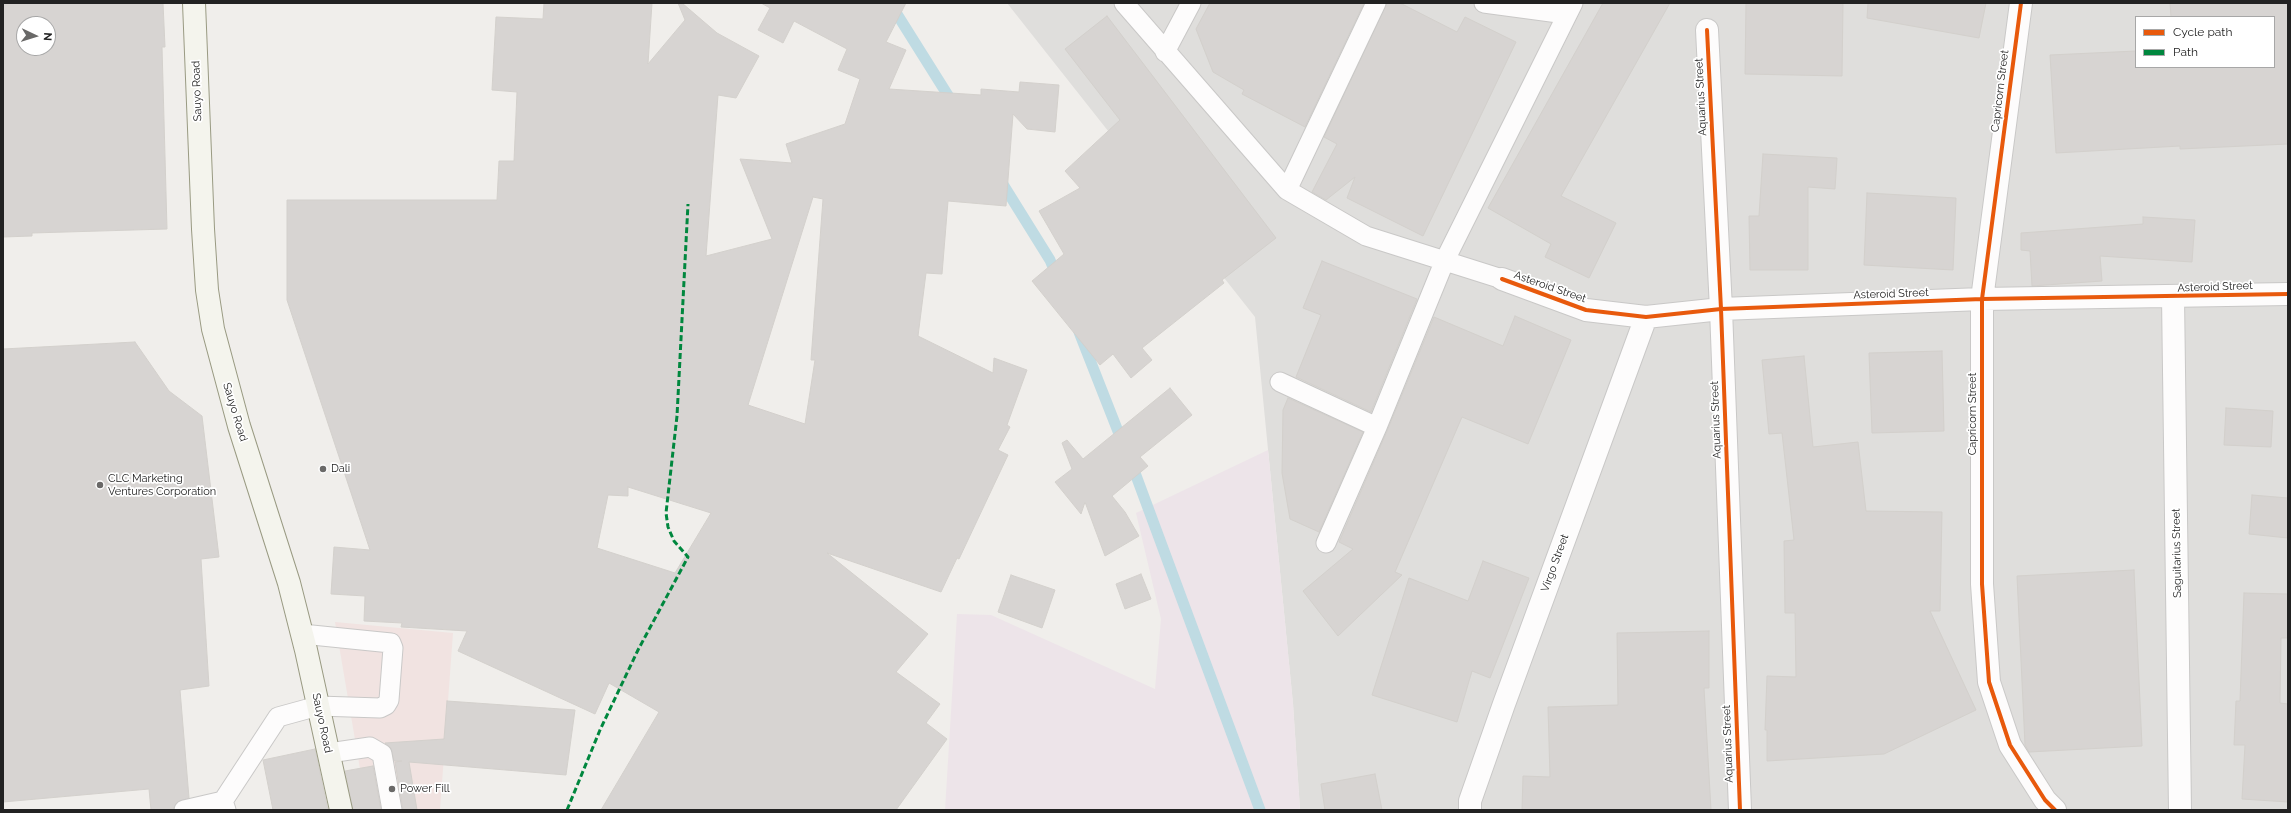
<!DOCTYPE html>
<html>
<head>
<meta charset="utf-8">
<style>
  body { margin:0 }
  #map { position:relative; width:2291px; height:813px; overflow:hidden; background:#f0eeeb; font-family:Raleway,sans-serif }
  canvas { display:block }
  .frame { position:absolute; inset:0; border:4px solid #222; pointer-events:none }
  .legend { position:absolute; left:2135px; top:16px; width:140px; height:52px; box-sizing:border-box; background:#fff; border:1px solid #a7a7a7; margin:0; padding:5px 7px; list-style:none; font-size:12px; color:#222 }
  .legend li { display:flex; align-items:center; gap:8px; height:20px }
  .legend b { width:20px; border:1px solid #a7a7a7 }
  .north { position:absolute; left:16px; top:16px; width:40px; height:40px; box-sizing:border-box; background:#fff; border:1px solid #a7a7a7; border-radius:50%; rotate:94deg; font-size:11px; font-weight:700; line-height:16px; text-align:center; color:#222 }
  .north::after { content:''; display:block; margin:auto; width:14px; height:18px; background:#6a6968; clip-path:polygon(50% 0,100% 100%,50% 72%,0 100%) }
</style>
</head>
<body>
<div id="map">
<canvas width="2291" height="813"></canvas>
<div class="frame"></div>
<ul class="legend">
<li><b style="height:5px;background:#e8590c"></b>Cycle path</li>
<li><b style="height:5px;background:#00873e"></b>Path</li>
</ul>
<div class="north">N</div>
</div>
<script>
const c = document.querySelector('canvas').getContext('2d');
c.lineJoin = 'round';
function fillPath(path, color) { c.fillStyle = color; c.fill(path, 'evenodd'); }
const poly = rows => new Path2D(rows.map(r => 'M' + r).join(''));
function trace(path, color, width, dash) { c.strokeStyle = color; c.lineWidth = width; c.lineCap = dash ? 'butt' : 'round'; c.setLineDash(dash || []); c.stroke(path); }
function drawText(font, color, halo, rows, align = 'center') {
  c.font = font + ' Raleway,sans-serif'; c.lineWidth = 3.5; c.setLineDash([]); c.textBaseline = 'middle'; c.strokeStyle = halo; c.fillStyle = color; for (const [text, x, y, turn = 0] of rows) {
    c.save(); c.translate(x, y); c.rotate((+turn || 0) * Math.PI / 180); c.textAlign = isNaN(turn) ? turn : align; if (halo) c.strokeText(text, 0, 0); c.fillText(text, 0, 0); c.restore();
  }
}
fillPath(poly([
  [1007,3,2288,3,2288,810,1300,810,1293,704,1255,317],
  [2136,17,2274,17,2274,67,2136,67]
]), '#dfdedc');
fillPath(poly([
  [335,622,453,633,440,810,367,810]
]), '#f1e3e1');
fillPath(poly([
  [1268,450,1293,704,1300,810,945,810,957,614,991,615,1155,689,1161,619,1136,513]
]), '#ede4e9');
trace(poly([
  [890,3,954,105],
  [999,178,1050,260,1057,277],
  [1079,332,1123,444],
  [1131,462,1260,810]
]), '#bfdbe3', 11);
const building = poly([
  [3,3,163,3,165,47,162,47,167,229,32,233,32,236,3,237,3,3],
  [24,24,48,24,48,48,24,48,24,24],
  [544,3,652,3,648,64,685,20,678,3,682,3,717,33,759,56,736,98,718,95,706,256,772,239,740,159,792,163,786,144,845,124,860,79,838,70,847,49,794,21,783,43,758,30,770,8,761,3,906,3,886,42,906,50,889,89,981,95,981,89,1019,92,1020,82,1059,85,1055,132,1027,129,1013,114,1006,206,948,201,942,274,926,273,918,336,993,373,994,358,1027,370,1007,425,1010,427,998,450,1008,455,959,559,957,558,941,592,827,553,928,634,896,672,940,704,926,723,947,739,896,810,601,810,659,712,609,683,595,714,458,651,467,631,401,627,402,623,364,621,365,596,331,594,334,547,370,550,287,300,287,200,497,200,499,161,514,161,517,92,492,90,496,17,543,19,544,3],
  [813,197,823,199,811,360,815,360,805,424,748,405,813,197],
  [628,487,711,513,675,573,597,548,608,495,628,496,628,487],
  [1210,3,1364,3,1305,127,1242,94,1244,90,1213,72,1196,29,1210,3],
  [1387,3,1400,3,1457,32,1465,17,1516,42,1423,236,1347,198,1355,177,1326,200,1312,192,1337,144,1324,137,1387,3],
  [1603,3,1670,3,1561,196,1616,223,1589,278,1545,257,1551,244,1488,208,1603,3],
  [1746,3,1843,3,1842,76,1745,74,1746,3],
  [1868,3,1986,3,1979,38,1867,18,1868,3],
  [2170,3,2288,3,2288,144,2180,149,2180,146,2056,153,2050,55,2136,51,2136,67,2274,67,2274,17,2171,17,2170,3],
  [1107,16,1276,238,1222,280,1224,283,1142,348,1152,360,1131,378,1113,354,1100,365,1032,281,1064,254,1039,211,1080,188,1065,171,1120,120,1065,49,1107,16],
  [1763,154,1837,158,1835,189,1808,187,1808,270,1750,270,1749,216,1759,216,1763,154],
  [1867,193,1956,198,1953,270,1864,265,1867,193],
  [2143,217,2195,220,2192,262,2100,256,2102,281,2032,286,2030,251,2021,250,2021,233,2143,224,2143,217],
  [1322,261,1417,299,1371,412,1296,377,1321,315,1303,308,1322,261],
  [1515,316,1571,340,1528,444,1462,417,1395,572,1402,575,1338,636,1303,591,1353,549,1339,542,1387,431,1434,317,1503,346,1515,316],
  [135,342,169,391,202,416,219,557,201,559,209,686,180,690,189,798,177,802,173,810,151,810,149,789,3,802,3,349,135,342],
  [1942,351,1944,431,1872,433,1869,353,1942,351],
  [1804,356,1813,447,1858,442,1866,511,1942,512,1940,611,1930,611,1976,710,1884,754,1767,761,1767,730,1765,730,1767,676,1796,677,1795,613,1785,613,1784,541,1794,540,1782,433,1769,434,1762,360,1804,356],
  [1170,388,1192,415,1140,457,1148,466,1112,496,1125,512,1139,536,1105,556,1085,502,1081,514,1055,482,1072,469,1062,443,1067,440,1083,459,1170,388],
  [1288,398,1363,432,1319,532,1290,519,1282,473,1283,410,1288,398],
  [2226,408,2273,411,2271,447,2224,445,2226,408],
  [2252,495,2288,498,2288,538,2249,534,2252,495],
  [1483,561,1529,578,1490,678,1472,671,1457,722,1372,695,1409,578,1468,601,1483,561],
  [2134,570,2142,746,2029,752,2025,745,2017,576,2134,570],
  [1141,574,1151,599,1125,609,1116,584,1141,574],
  [1011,575,1055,590,1042,628,998,612,1011,575],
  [2244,593,2288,594,2288,638,2281,638,2280,703,2288,704,2288,802,2242,799,2245,745,2234,745,2236,701,2240,701,2244,593],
  [1709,631,1709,688,1704,688,1711,810,1522,810,1523,776,1550,777,1548,707,1618,705,1617,633,1709,631],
  [447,701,575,710,566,775,409,762,417,810,403,810,395,762,402,761,394,761,391,748,385,743,444,739,447,701],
  [315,749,328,810,273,810,263,760,315,749],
  [373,766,381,810,353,810,345,771,373,766],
  [1375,774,1382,810,1325,810,1321,784,1375,774]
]);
fillPath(building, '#d7d4d2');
trace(building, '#d3d0cc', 1);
const lane = poly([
  [1124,3,1287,190,1366,236,1502,279],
  [1484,3,1566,14],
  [1165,52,1191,3],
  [1287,190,1376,3],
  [1280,382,1377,427,1445,260,1573,3],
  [1326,543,1377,427],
  [329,753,370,747,382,754,392,810],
  [184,810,223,801],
  [226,810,223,801,278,717,318,706,380,708,386,705,389,700,393,648,391,643,302,634]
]);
const street = poly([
  [2021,3,1982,299,1982,584,1989,682,2010,745,2045,800,2055,810],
  [1707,30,1721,309,1740,810],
  [1502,279,1586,310,1646,317,1721,309,1982,299,2288,294],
  [2173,297,2180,810],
  [1470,810,1470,801,1504,704,1646,317]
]);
const secondary = poly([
  [194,3,203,229,207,290,213,329,239,426,289,583,306,650,341,810]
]);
trace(lane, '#c9c8c7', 21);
trace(street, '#c9c8c7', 24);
trace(secondary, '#999a82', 24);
trace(lane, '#fdfcfc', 19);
trace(street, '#fdfcfc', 22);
trace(secondary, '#f4f4ed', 22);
trace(poly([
  [567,810,600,730,638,650,688,557,674,541,668,527,666,513,677,416,688,204]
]), '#00873e', 3, [6, 3]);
trace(poly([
  [2021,3,1982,299,1982,584,1989,682,2010,745,2045,800,2055,810],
  [1707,30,1721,309,1740,810],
  [1502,279,1586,310,1646,317,1721,309,1982,299,2288,294]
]), '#e8590c', 4);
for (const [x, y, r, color] of [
  [323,469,4,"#6a6968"],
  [100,485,4,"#6a6968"],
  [392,789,4,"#6a6968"]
]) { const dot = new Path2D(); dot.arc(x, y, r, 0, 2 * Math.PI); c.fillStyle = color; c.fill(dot); trace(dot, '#fff', 1.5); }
drawText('11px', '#222', '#fff', [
  ["Sauyo Road",197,91,-92],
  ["Capricorn Street",2000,91,-83],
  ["Aquarius Street",1701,97,-93],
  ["Asteroid Street",1550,287,19],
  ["Asteroid Street",2215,287,-2],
  ["Asteroid Street",1891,294,-2],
  ["Sauyo Road",235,412,73],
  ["Capricorn Street",1973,414,-90],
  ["Aquarius Street",1716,420,-92],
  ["Saguitarius Street",2177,553,-91],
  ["Virgo Street",1555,563,-70],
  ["Sauyo Road",322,723,78],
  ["Aquarius Street",1728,744,-92]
]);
drawText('11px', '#222', '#fff', [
  ["Dali",331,469],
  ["CLC Marketing",108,479],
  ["Ventures Corporation",108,492],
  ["Power Fill",400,789]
], 'left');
</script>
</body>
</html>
